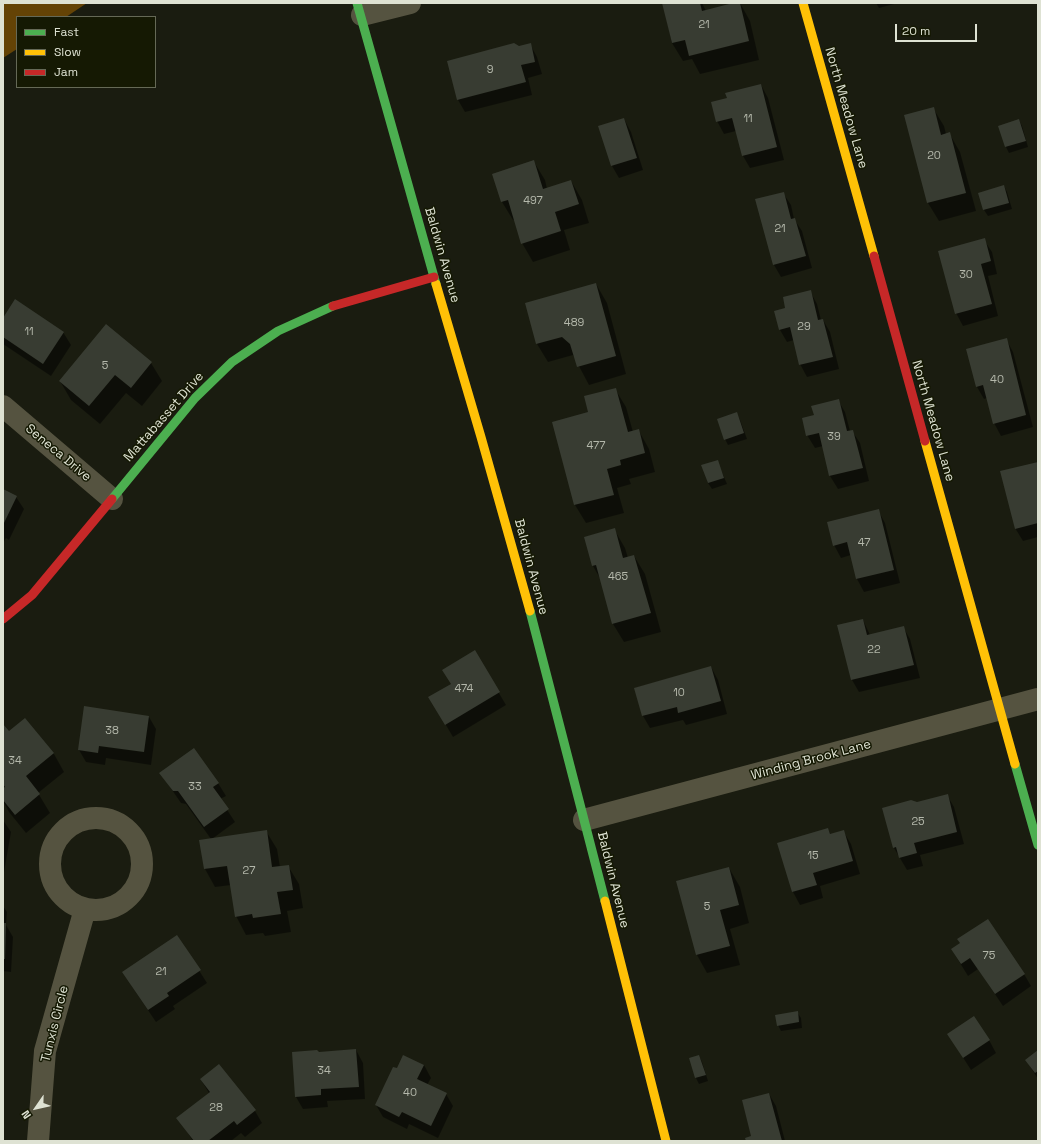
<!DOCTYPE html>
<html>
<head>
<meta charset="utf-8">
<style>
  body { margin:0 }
  #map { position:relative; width:1041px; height:1144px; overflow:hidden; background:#1a1c10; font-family:"Space Grotesk",sans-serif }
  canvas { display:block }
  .frame { position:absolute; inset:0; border:4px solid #dee2d3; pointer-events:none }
  .legend { position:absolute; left:16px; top:16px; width:140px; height:72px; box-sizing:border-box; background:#151903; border:1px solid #656956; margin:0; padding:5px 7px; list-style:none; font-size:12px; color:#dee2d3 }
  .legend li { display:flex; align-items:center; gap:8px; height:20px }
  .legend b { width:20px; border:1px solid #656956 }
  .north { position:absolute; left:16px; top:1088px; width:40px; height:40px; -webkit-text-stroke:3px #151903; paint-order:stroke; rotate:236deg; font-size:11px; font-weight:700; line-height:16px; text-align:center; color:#dee2d3 }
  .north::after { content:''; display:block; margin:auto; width:14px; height:18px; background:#dee2d3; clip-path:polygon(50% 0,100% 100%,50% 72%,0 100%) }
  .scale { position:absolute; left:895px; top:24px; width:82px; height:18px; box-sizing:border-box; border:2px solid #dee2d3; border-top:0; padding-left:5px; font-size:12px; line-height:14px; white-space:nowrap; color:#dee2d3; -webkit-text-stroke:3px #151903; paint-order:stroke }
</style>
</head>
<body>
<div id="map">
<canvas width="1041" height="1144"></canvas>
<div class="frame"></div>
<ul class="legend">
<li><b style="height:5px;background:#4caf50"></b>Fast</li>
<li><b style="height:5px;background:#ffc107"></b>Slow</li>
<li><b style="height:5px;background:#c62828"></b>Jam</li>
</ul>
<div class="north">N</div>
<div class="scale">20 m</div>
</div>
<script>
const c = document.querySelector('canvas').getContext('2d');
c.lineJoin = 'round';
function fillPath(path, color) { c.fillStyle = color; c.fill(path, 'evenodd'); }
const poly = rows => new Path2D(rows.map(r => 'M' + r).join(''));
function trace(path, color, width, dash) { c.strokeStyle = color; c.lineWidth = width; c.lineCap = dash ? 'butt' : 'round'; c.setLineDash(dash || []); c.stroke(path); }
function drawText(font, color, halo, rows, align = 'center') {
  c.font = font + ' "Space Grotesk",sans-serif'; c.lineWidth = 3; c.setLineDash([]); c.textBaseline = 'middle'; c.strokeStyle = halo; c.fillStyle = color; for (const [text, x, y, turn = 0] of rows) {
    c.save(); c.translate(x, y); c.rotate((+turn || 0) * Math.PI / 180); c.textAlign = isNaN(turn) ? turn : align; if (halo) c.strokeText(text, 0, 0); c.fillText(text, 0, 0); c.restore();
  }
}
fillPath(poly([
  [3,3,87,3,66,17,17,17,17,49,3,58]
]), '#644305');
fillPath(poly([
  [663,3,702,3,706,11,740,3,750,21,759,60,700,74,692,59,683,61,672,43],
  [876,3,898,3,879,8],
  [530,44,537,57,542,74,528,78,532,95,465,112,458,100,519,47],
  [761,85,768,98,784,160,750,168,743,156,736,131,724,134,717,121,728,99],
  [933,108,944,126,946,134,949,133,960,152,976,211,939,221,928,203],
  [624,119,631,132,643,170,619,178,612,166],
  [1019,120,1022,126,1028,147,1009,153,1006,147],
  [534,162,545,180,547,189,571,181,582,200,589,223,564,230,570,250,533,262,522,243,515,220,513,220,502,202],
  [1004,186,1007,192,1012,209,988,216,984,210],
  [783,193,791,205,794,219,802,231,812,268,781,277,774,265],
  [984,240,992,252,997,274,988,276,998,316,963,326,956,313],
  [596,284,607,303,626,374,589,385,573,355,548,362,537,344],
  [810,291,817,304,821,320,823,320,830,332,839,369,807,377,800,364,794,340,787,342,780,330,786,309],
  [3,319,63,332,71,345,51,376,3,344],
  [1006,339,1013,352,1033,427,1001,436,994,423,987,398,984,399,977,387],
  [151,363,162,381,142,406,126,393,100,424,71,400,60,381],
  [615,389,626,407,633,432,639,431,649,449,655,472,629,479,631,484,617,488,624,513,586,523,575,505,589,413],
  [838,400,845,412,850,431,852,431,860,443,869,481,838,489,830,476,823,446,815,448,807,435],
  [737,414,740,420,747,439,728,445,725,439],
  [717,461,727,484,712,489,708,483,703,465],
  [1038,463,1038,537,1023,541,1015,528],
  [3,490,16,497,24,509,9,540,6,538,3,543],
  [878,510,885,523,900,583,864,592,857,579,851,555,841,558,834,545],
  [614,529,625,548,628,558,634,556,645,574,661,632,624,642,613,624,601,580,593,566,585,537],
  [863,620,870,635,903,627,910,639,920,678,859,692,852,680,838,626],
  [474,651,506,705,453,737,430,698,452,685],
  [711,667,718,680,727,714,686,725,683,720,650,728,643,716,635,688],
  [149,717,156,729,151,765,106,758,105,765,86,762,79,750],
  [25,719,54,754,64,772,38,793,50,813,26,833,9,812,3,801,3,726,9,733],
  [161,774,218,783,226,796,220,799,235,822,212,839,266,831,277,849,280,867,288,866,299,884,303,908,287,911,291,932,265,936,263,933,246,935,236,916,231,885,215,887,205,869,211,839,186,804,181,803],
  [947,795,954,807,964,844,920,855,923,866,907,870,894,848,917,803],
  [3,820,11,832,4,872,3,872],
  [828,829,831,835,843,831,851,844,860,874,820,886,823,898,800,905,793,892,778,844],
  [729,868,740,887,749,923,730,929,740,965,707,973,697,955],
  [3,906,7,912,6,925,13,937,11,972,3,971],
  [177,936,207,983,173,1006,175,1009,156,1022,131,985],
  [952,950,1024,974,1031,986,1003,1006,978,969,968,976],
  [797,1012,801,1018,802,1028,781,1031,778,1025],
  [948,1034,989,1040,996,1053,971,1070],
  [356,1050,363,1063,365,1099,327,1101,328,1107,303,1109,296,1097,319,1053],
  [1038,1051,1038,1079,1026,1060],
  [699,1056,702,1062,708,1081,699,1084,696,1078],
  [219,1065,255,1111,262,1123,245,1137,241,1133,231,1141,193,1141,178,1118,209,1093,201,1080],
  [424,1065,431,1078,427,1085,446,1094,453,1106,438,1138,409,1124,407,1129,383,1117,376,1105,397,1070],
  [769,1094,776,1106,785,1141,747,1141,752,1137]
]), '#0007');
fillPath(poly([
  [662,3,700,3,702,11,733,3,740,3,749,41,689,56,685,40,672,43],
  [514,43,519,46,531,43,535,62,521,65,526,82,457,100,447,61],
  [761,84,777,147,742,156,732,118,716,122,711,102,727,98,725,93],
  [934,107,941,135,950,132,966,193,927,203,904,115],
  [624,118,637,158,611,166,598,126],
  [1019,119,1026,141,1005,147,998,126],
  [534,160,543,189,571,180,579,204,555,212,561,231,521,244,508,200,501,202,492,174],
  [1004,185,1009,203,983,210,978,193],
  [784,192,791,219,795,218,806,256,773,265,755,199],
  [985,238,991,261,981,264,992,304,955,314,938,251],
  [596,283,616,356,577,367,570,344,562,337,536,344,525,303],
  [811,290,818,320,823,319,833,357,799,365,790,327,779,330,774,311,785,308,783,297],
  [15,299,64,332,43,364,3,337,3,318],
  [106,324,152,362,131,388,115,375,89,406,59,381],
  [1007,338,1026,415,993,424,983,385,976,387,966,349],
  [616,388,628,432,639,429,645,453,620,460,621,465,607,469,614,495,574,505,552,422,588,412,584,396],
  [839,399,847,431,853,430,863,468,829,476,819,433,806,436,802,418,814,415,811,406],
  [737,412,744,433,724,440,717,419],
  [718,460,724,478,708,483,701,465],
  [1038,462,1038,523,1015,529,1000,471],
  [3,489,17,496,3,525],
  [879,509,894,570,856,579,847,542,833,546,827,522],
  [615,528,623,558,634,555,651,613,612,624,596,565,592,566,584,537],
  [863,619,867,635,904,626,914,665,851,680,837,625],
  [475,650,500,692,445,725,428,697,451,684,442,670],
  [711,666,721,701,678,713,677,707,642,716,634,688],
  [84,706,149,716,144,752,99,746,98,753,78,750],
  [25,718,54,753,26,776,40,794,15,815,3,800,3,788,5,787,3,784,3,724,9,731],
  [194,748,219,783,213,787,229,809,204,827,178,791,173,791,159,773],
  [948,794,957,832,914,843,917,853,899,858,896,847,893,848,882,808,911,800,917,802],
  [828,828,830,834,844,830,853,861,813,873,817,885,792,892,777,843],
  [267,830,272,867,289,865,293,890,277,892,281,914,253,918,252,914,235,917,227,866,204,869,199,840],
  [729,867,739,905,720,910,730,946,696,955,676,881],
  [988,919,1025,974,995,994,970,958,961,964,951,949,960,943,957,939],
  [3,923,6,923,5,959,3,959],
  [177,935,201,970,167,993,169,996,148,1010,122,972],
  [798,1011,799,1022,777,1026,775,1015],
  [974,1016,990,1040,963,1058,947,1034],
  [356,1049,359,1087,321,1089,321,1095,295,1097,292,1052,317,1050,319,1052],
  [1038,1050,1038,1071,1035,1073,1025,1060],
  [403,1055,424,1065,417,1079,447,1093,431,1126,402,1112,399,1117,375,1105,393,1067,397,1068],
  [699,1055,706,1075,695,1078,689,1058],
  [219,1064,256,1110,237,1125,234,1121,208,1141,194,1141,176,1118,210,1092,200,1079],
  [769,1093,782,1141,746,1141,745,1138,751,1136,742,1100]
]), '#383c32');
trace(poly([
  [362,15,410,3],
  [3,406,112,499],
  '50 864a46 46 0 1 1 92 0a46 46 0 1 1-92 0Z',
  [584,820,1038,699],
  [38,1141,45,1051,85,909]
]), '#555340', 22);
trace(poly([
  [357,3,436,284],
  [112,499,195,398,232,362,278,331,333,306],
  [530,611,605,901],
  [1015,764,1038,845]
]), '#4caf50', 9);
trace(poly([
  [803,3,874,256],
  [436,284,481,437,530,611],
  [925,441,1015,764],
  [605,901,666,1141]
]), '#ffc107', 9);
trace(poly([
  [874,256,925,441],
  [333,306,434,277],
  [3,619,32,595,112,499]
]), '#c62828', 9);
drawText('11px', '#b4b8ab', null, [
  ["21",704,25],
  ["9",490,70],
  ["11",748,119],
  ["20",934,156],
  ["497",533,201],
  ["21",780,229],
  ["30",966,275],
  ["489",574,323],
  ["29",804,327],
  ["11",29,332],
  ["5",105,366],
  ["40",997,380],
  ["39",834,437],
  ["477",596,446],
  ["47",864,543],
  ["465",618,577],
  ["22",874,650],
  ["474",464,689],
  ["10",679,693],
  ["38",112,731],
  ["34",15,761],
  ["33",195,787],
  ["25",918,822],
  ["15",813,856],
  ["27",249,871],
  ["5",707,907],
  ["75",989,956],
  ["21",161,972],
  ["34",324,1071],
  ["40",410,1093],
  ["28",216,1108]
]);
drawText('13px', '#dee2d3', '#151903', [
  ["North Meadow Lane",846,108,74],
  ["Baldwin Avenue",442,255,74],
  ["Mattabasset Drive",164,417,-49],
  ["North Meadow Lane",933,421,74],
  ["Seneca Drive",58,453,40],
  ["Baldwin Avenue",531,567,75],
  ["Winding Brook Lane",811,760,-15],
  ["Baldwin Avenue",613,880,76],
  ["Tunxis Circle",55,1024,-76]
]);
</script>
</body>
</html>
